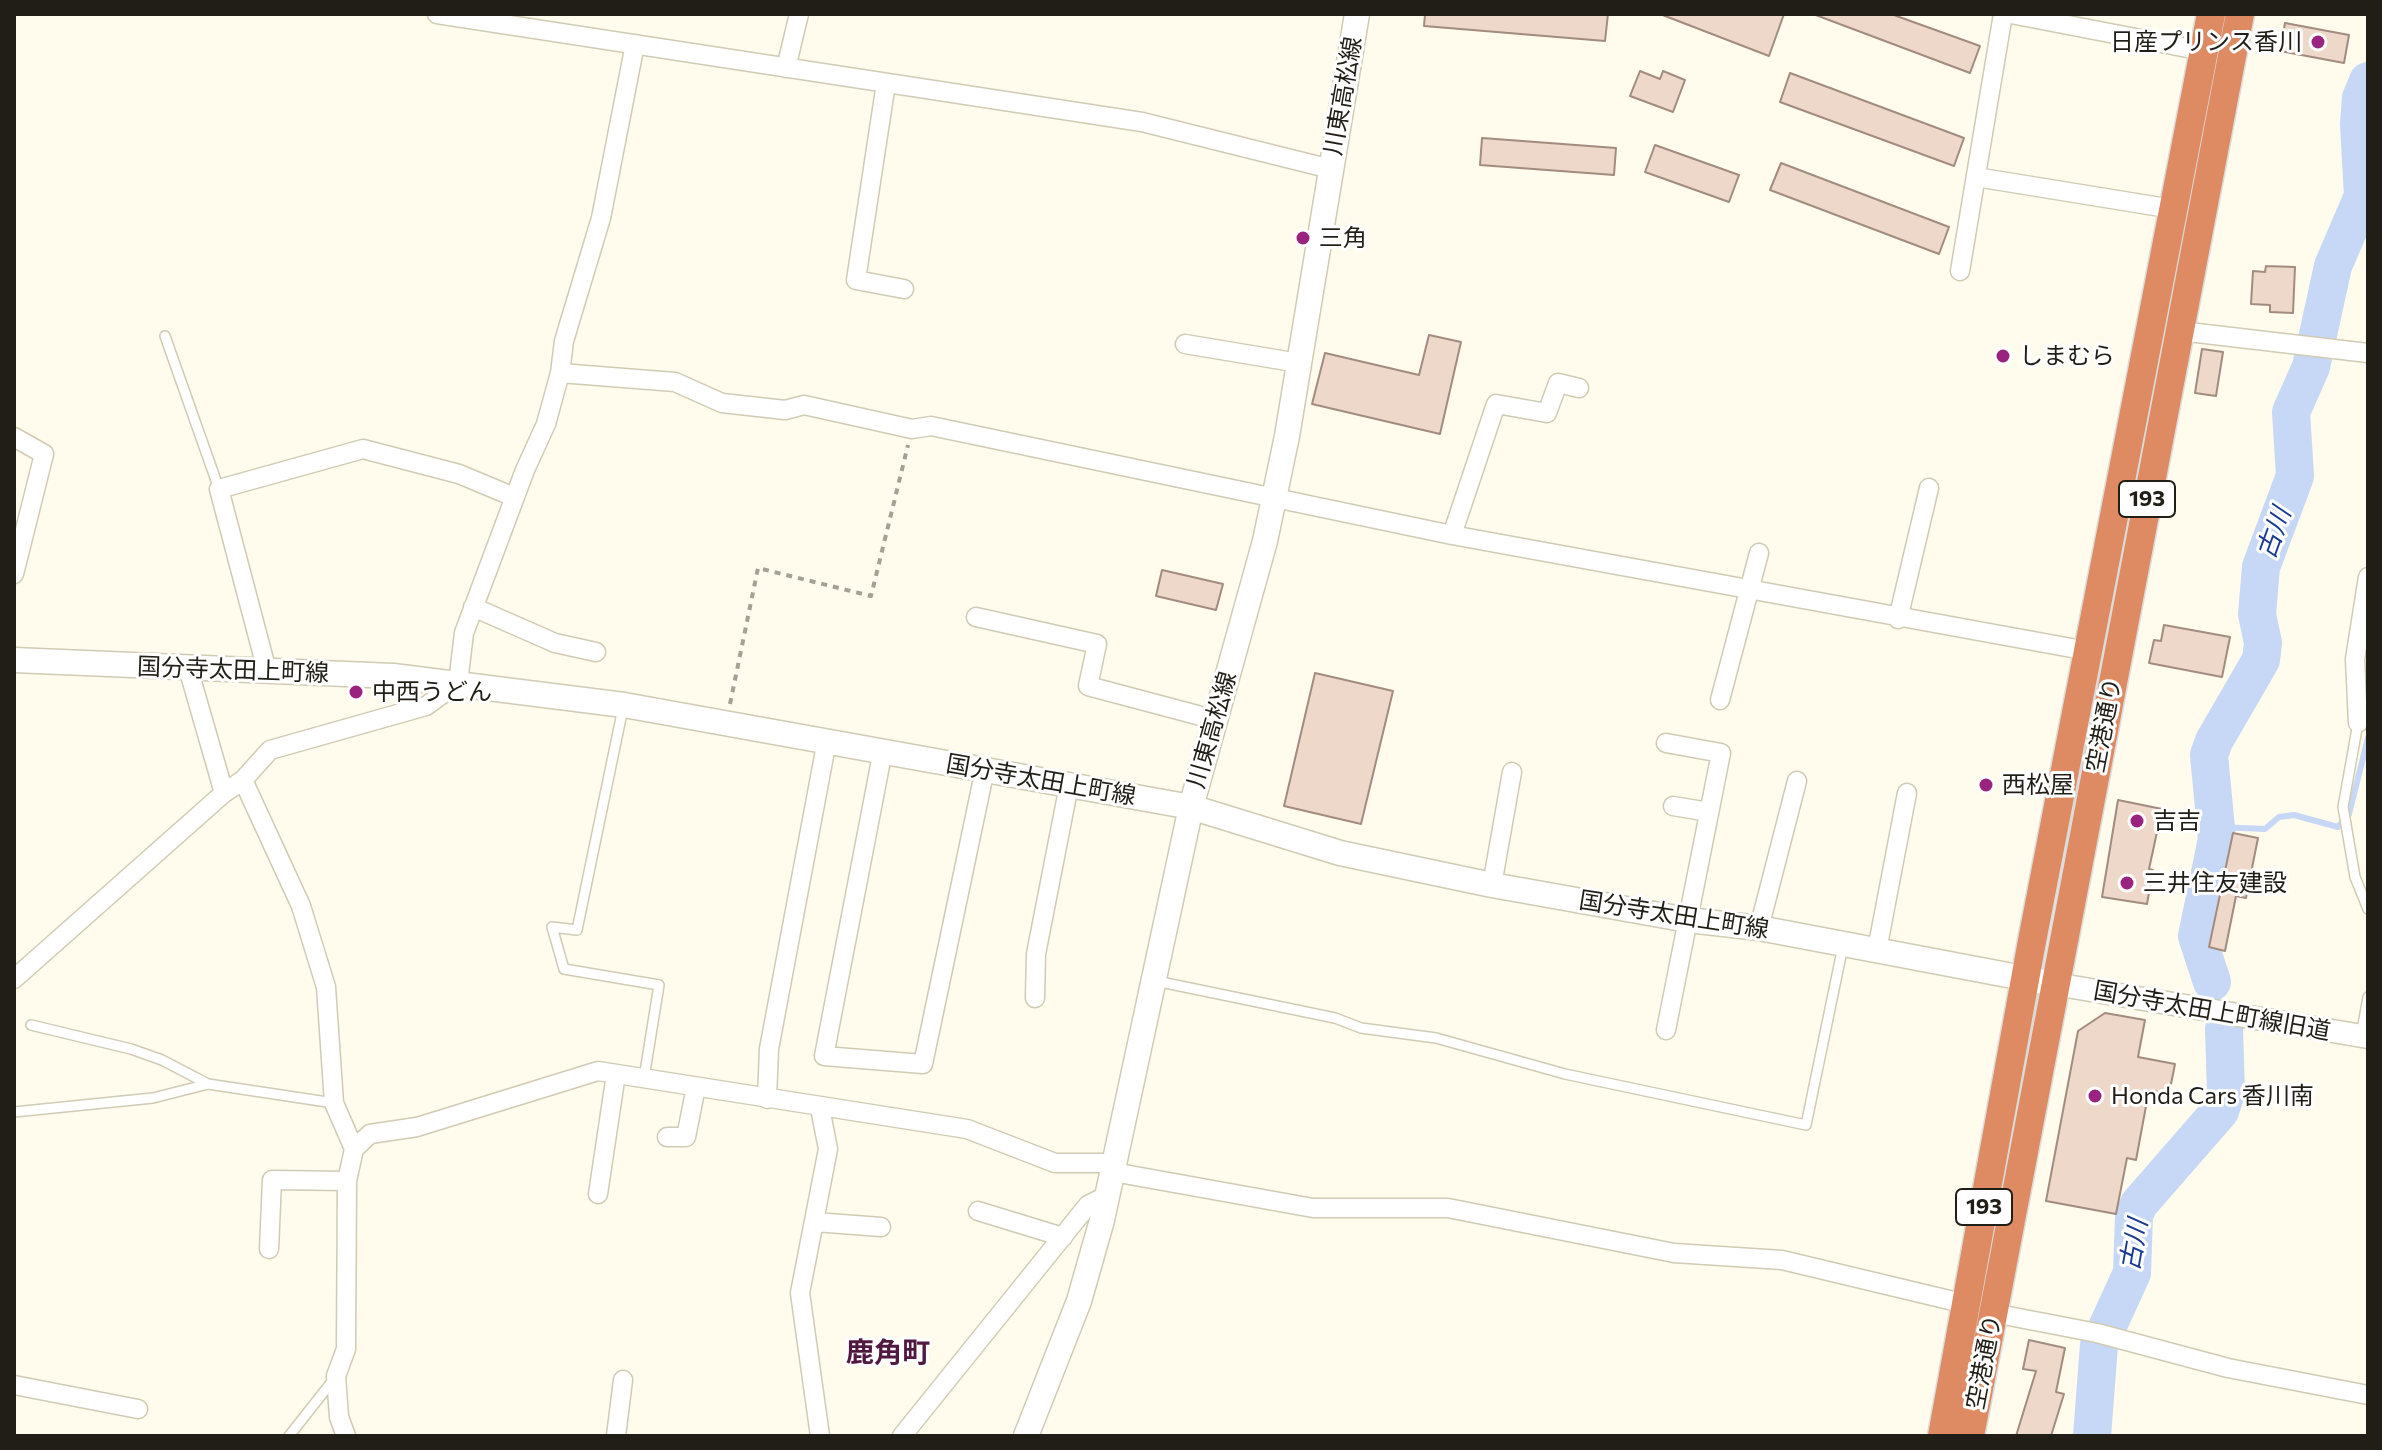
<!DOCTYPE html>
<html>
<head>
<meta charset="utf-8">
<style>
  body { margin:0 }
  #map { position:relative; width:2382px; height:1450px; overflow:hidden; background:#fffbed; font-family:Commissioner,sans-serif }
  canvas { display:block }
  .frame { position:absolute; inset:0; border:16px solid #201e16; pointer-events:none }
</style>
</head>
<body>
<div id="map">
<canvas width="2382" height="1450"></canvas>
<div class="frame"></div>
</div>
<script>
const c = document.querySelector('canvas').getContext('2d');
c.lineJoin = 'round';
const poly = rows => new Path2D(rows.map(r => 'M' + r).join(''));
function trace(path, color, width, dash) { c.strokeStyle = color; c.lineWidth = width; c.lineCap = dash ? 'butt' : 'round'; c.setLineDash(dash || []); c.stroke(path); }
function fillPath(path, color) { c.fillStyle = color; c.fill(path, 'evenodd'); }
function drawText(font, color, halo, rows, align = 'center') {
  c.font = font + ' Commissioner,"Noto Sans JP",sans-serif'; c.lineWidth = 6; c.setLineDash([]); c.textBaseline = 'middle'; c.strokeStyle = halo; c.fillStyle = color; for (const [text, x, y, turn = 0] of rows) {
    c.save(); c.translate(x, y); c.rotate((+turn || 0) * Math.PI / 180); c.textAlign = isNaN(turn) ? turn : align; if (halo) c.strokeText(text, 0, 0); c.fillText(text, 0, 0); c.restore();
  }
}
trace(poly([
  [2218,827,2265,829,2279,817,2294,815,2338,827,2349,814,2368,738]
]), '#c7d7f6', 6);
trace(poly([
  [2212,982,2197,936,2217,839,2209,755,2214,741,2261,660,2263,643,2257,614,2261,567,2295,476,2291,412,2311,367,2333,266,2363,196,2359,124,2361,98,2368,81],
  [2092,1436,2099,1345,2132,1273,2134,1215,2139,1204,2220,1111,2226,1093,2224,1029]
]), '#c7d7f6', 38);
const building = poly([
  [1425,14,1608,14,1605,41,1424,26,1425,14],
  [1660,14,1784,14,1769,56,1660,14],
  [1813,14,1891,14,1980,46,1970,73,1813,14],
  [2285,23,2349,35,2344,63,2280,51,2285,23],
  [1640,71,1660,79,1663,71,1685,80,1673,112,1630,96,1640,71],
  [1790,73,1964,138,1954,166,1780,102,1790,73],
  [1482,138,1616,148,1614,175,1480,165,1482,138],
  [1655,145,1739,175,1729,202,1645,172,1655,145],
  [1781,163,1949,227,1939,254,1770,190,1781,163],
  [2266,266,2295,267,2293,313,2270,312,2270,305,2251,304,2253,271,2265,272,2266,266],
  [1429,335,1461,342,1440,434,1312,404,1325,353,1419,375,1429,335],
  [2202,349,2223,352,2216,396,2195,393,2202,349],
  [1162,570,1223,584,1216,610,1156,596,1162,570],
  [2164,625,2230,637,2222,677,2149,663,2154,640,2161,641,2164,625],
  [1315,673,1393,691,1361,824,1284,806,1315,673],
  [2118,800,2162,809,2149,869,2153,870,2147,904,2102,897,2118,800],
  [2233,833,2258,838,2246,898,2236,896,2225,951,2209,947,2233,833],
  [2105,1013,2145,1020,2138,1057,2175,1064,2169,1094,2149,1090,2136,1160,2127,1158,2116,1214,2046,1201,2078,1031,2105,1013],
  [2029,1340,2065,1348,2056,1392,2064,1394,2051,1436,2016,1436,2036,1371,2023,1369,2029,1340]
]);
fillPath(building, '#eed8c9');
trace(building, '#a18c7f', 2);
const service = poly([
  [165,336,219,489],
  [623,708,577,930,552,927,564,969,659,985,644,1078],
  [2358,723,2343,807,2355,877,2368,909],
  [1156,981,1335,1018,1361,1028,1436,1038,1565,1074,1806,1125,1843,946],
  [31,1025,131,1049,162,1060,208,1084],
  [2361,1036,2368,997],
  [14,1112,153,1098,208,1084,334,1103],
  [289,1436,334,1379]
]);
const minor = poly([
  [437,14,1142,122,1331,169],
  [2011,14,2203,51],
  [786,68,799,14],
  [886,83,856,280,904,289],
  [1976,177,2173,209],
  [1960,271,2003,14],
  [2180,331,2368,353],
  [1185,344,1299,363],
  [560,373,675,382,722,403,785,410,804,405,912,429,931,426,1452,535,2088,651],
  [14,437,44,454,14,574],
  [1452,535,1496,404,1547,413,1558,383,1579,388],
  [473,607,555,643,596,652],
  [976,617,1097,644,1088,686,1216,720],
  [1898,619,1929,488],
  [267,671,219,489,363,449,459,474,514,497],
  [1720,700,1759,553],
  [2358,723,2355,659,2368,577],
  [1666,743,1721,753,1666,1030],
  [883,750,824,1056,923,1064,985,769],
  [243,780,270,750,426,706,458,683,464,633,525,470,546,424,560,373,564,341,601,218,635,44],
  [224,793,243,780,301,906,326,987,334,1103,354,1149],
  [1673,806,1709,812],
  [1492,885,1512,772],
  [1759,928,1797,781],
  [1877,950,1907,793],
  [14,979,224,793,188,668],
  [1035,998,1036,954,1069,785],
  [767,1099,769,1049,827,740],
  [820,1108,828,1149,800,1293,820,1436],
  [667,1137,686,1137,696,1087],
  [1113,1172,1313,1208,1448,1208,1674,1253,1782,1260,1966,1304],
  [598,1194,616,1074],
  [978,1211,1063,1237],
  [815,1222,881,1227],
  [269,1249,272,1180,347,1181],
  [1993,1313,2097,1333,2228,1368,2368,1395],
  [14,1385,138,1409],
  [346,1436,339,1417,336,1376,346,1349,347,1181,354,1149,370,1134,417,1127,598,1071,967,1129,1055,1163,1114,1163],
  [616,1436,623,1380],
  [902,1436,1088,1205,1108,1195]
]);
const tertiary = poly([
  [2055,984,2368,1037]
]);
const secondary = poly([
  [14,660,393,676,624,705,1191,807,1340,853,1492,885,1688,920,1759,928,2055,984],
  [1026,1436,1079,1301,1102,1220,1191,807,1265,541,1287,436,1357,14]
]);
const trunk = poly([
  [1942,1436,2032,941,2211,14],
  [1970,1436,2240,14]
]);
trace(service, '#d0cbb3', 12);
trace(minor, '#d0cbb3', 21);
trace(tertiary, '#d0cbb3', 25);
trace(secondary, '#d0cbb3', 27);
trace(trunk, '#dbdbda', 31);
trace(poly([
  [730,704,758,568,871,596,908,445]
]), '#a3a095', 4, [6, 6]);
trace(service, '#fff', 9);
trace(minor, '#fff', 18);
trace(tertiary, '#fff', 22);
trace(secondary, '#fff', 24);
trace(trunk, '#de8a62', 28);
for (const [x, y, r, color] of [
  [2318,42,8,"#99237e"],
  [1303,238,8,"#99237e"],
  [2003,356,8,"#99237e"],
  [356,692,8,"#99237e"],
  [1986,785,8,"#99237e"],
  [2137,821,8,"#99237e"],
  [2127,883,8,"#99237e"],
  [2095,1096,8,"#99237e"]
]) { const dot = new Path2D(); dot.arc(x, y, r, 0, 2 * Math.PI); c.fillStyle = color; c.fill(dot); trace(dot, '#fff', 3); }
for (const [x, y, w] of [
  [2147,499,56],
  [1984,1207,56]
]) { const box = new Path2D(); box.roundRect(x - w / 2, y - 18, w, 36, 6); c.fillStyle = '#fff'; c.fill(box); trace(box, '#201e16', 2); }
drawText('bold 22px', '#201e16', null, [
  ["193",2147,499],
  ["193",1984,1207]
]);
drawText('24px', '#201e16', '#fff', [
  ["日産プリンス香川",2302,42,"right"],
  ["三角",1319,238],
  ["しまむら",2019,356],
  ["中西うどん",372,692],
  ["西松屋",2002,785],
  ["吉吉",2153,821],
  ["三井住友建設",2143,883],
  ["Honda Cars 香川南",2111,1096]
], 'left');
drawText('24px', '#201e16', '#fff', [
  ["川東高松線",1343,96,-80],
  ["国分寺太田上町線",233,670,2],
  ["空港通り",2104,725,-79],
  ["川東高松線",1212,730,-74],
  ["国分寺太田上町線",1041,780,10],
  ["国分寺太田上町線",1674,915,9],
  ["国分寺太田上町線旧道",2212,1011,10],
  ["空港通り",1984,1362,-79]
]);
drawText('italic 26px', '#193a8f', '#fff', [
  ["古川",2274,533,-70],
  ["古川",2134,1245,-80]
]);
drawText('bold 28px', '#511842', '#fff', [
  ["鹿角町",888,1353]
]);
</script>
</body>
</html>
